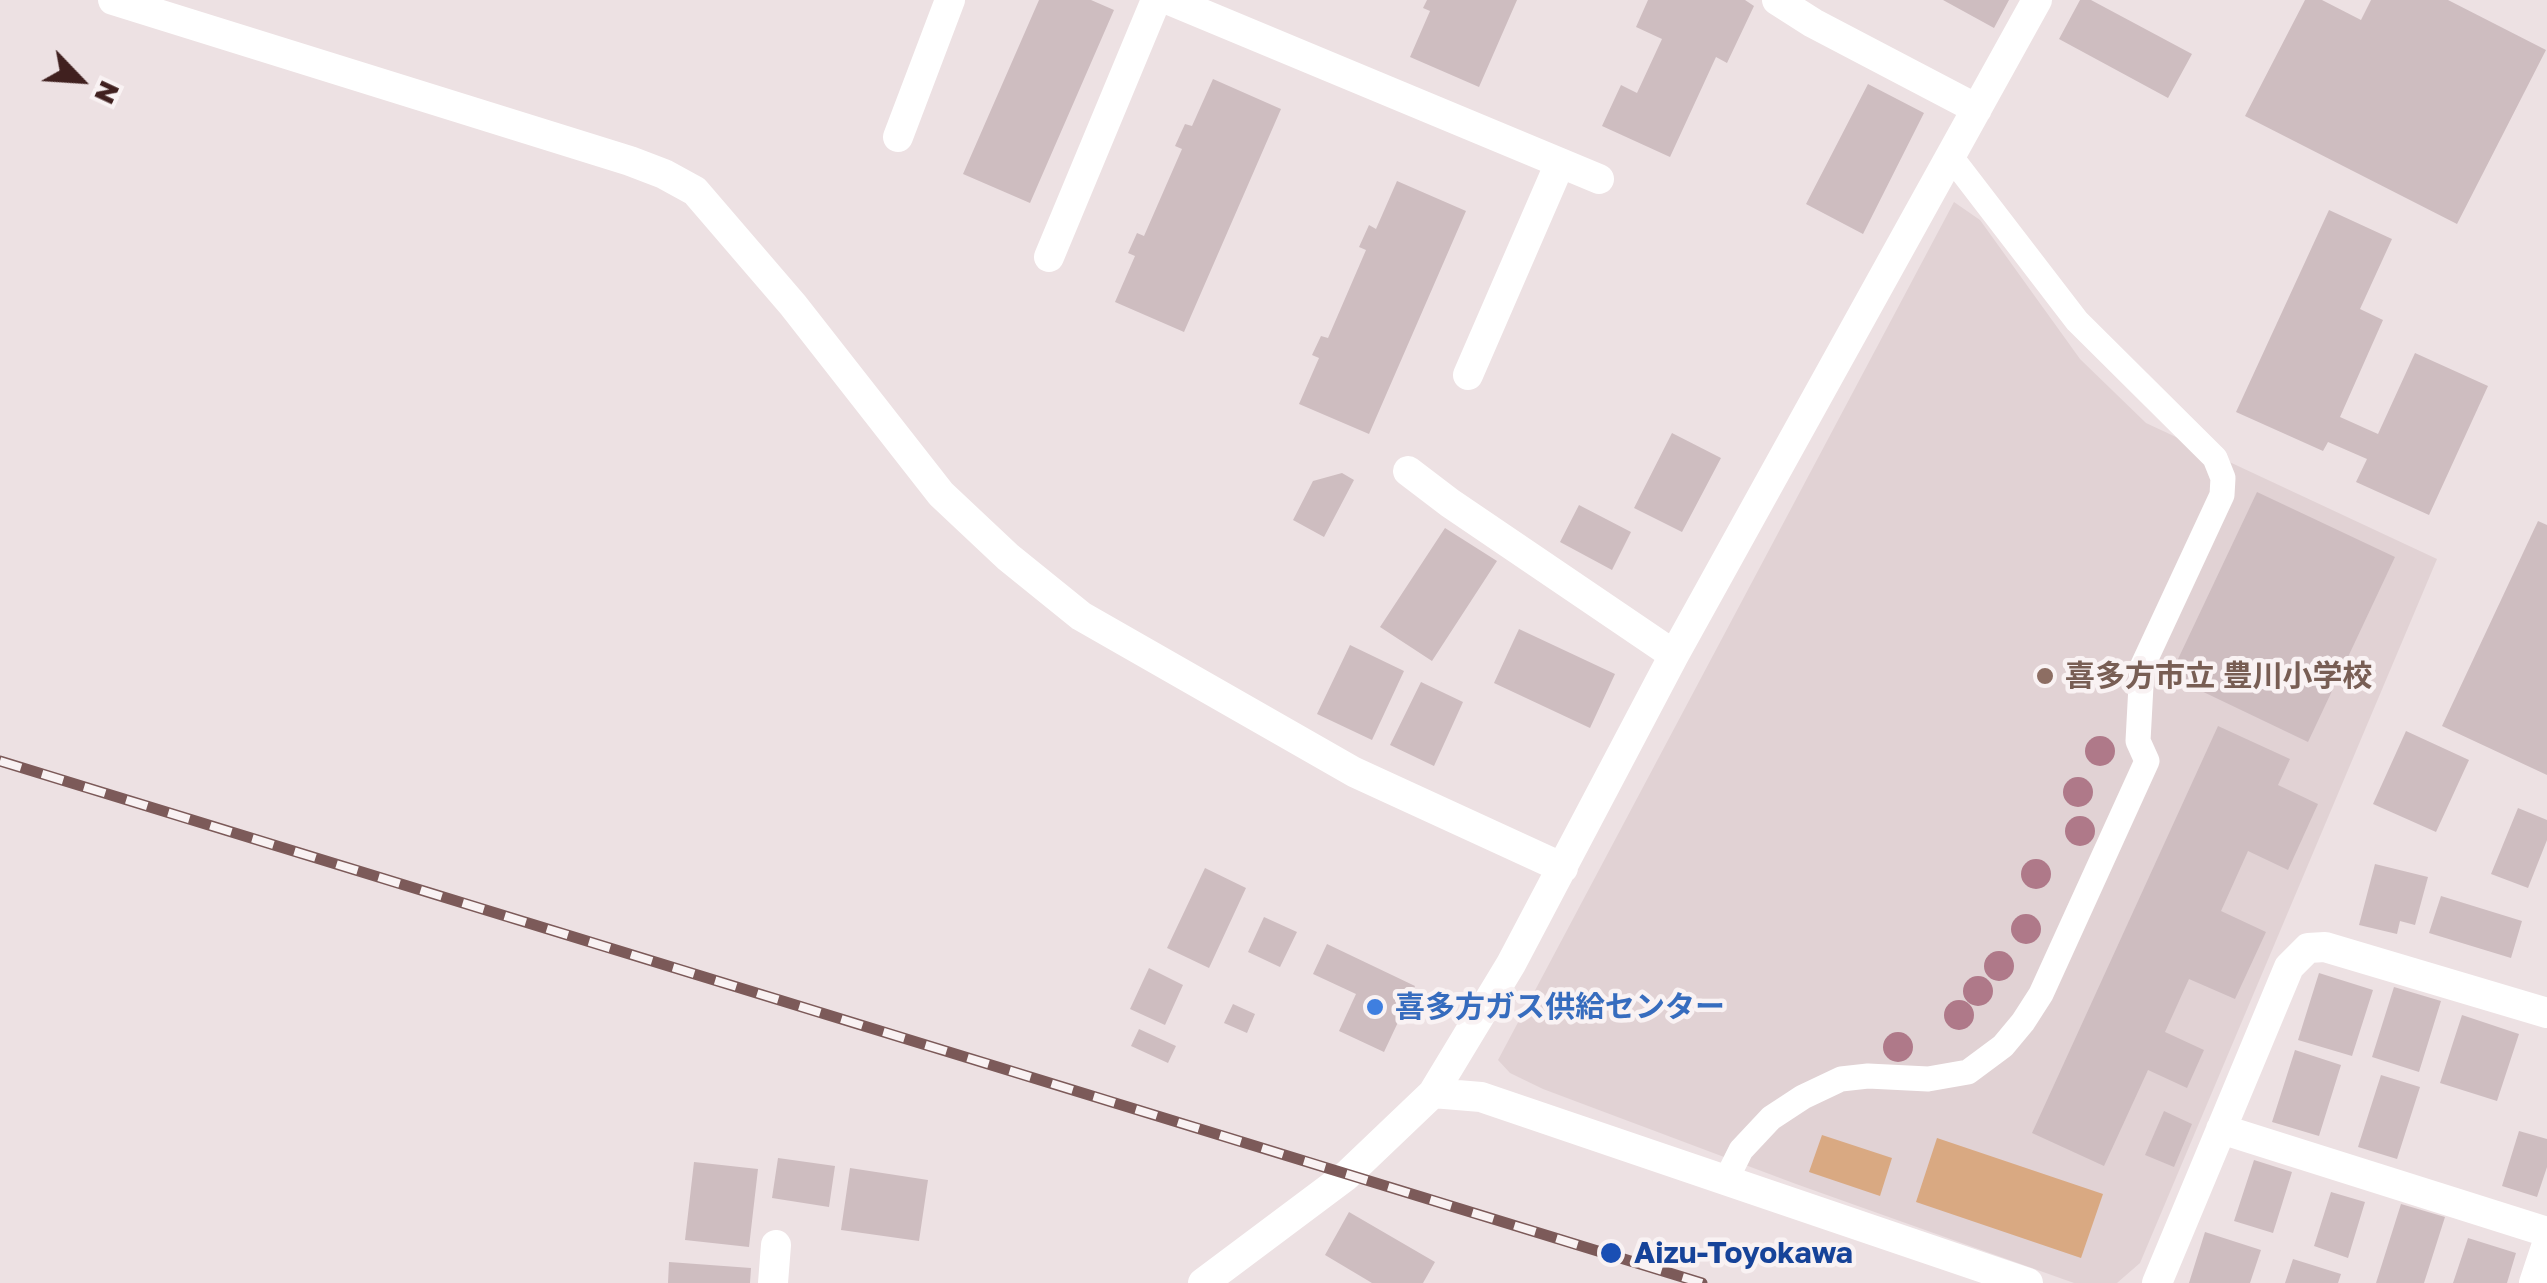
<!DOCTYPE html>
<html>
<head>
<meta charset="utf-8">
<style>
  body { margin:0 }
  #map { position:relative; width:2547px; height:1283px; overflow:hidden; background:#ede1e3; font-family:"Golos Text",sans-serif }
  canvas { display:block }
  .north { position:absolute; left:30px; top:30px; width:100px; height:100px; -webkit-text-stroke:8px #f9f2f3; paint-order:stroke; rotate:115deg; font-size:28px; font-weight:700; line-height:40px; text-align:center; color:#40201f }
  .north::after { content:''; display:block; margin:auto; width:35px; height:45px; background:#40201f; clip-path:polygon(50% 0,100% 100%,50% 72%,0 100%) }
</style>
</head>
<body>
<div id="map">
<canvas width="2547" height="1283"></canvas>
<div class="north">N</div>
</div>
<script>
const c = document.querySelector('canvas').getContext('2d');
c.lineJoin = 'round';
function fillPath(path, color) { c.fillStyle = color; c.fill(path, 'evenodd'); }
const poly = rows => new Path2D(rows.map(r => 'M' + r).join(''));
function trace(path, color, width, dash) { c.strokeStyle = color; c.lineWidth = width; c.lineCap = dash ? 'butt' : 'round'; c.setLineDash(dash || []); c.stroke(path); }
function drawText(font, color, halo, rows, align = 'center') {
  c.font = font + ' "Golos Text","Noto Sans JP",sans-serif'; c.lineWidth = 9; c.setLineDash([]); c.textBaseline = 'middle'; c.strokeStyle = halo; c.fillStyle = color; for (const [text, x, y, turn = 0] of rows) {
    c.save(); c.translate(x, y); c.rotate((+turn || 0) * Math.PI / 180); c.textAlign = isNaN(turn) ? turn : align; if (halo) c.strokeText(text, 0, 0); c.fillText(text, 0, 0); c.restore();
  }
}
fillPath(poly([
  [1954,202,1980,220,2080,359,2146,423,2437,559,2140,1263,2117,1283,2074,1283,1796,1184,1543,1089,1510,1073,1498,1060]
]), '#e1d2d4');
fillPath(poly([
  [1822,1135,1892,1158,1880,1196,1809,1172],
  [1937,1138,2103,1194,2081,1258,1916,1202]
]), '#d9a982');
fillPath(poly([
  [1039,0,1091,0,1114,10,1030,203,963,174],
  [1427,0,1517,0,1479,87,1410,57,1430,11,1423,8],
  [1648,0,1745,0,1754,6,1727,63,1716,57,1670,157,1602,126,1621,85,1637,93,1662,39,1636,27],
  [1943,0,2009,0,1994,28],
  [2080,0,2091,0,2192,54,2168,98,2059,39],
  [2305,0,2322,0,2361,20,2371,0,2448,0,2546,50,2457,224,2245,116],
  [1213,79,1281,109,1184,332,1115,302,1135,256,1128,253,1137,233,1144,236,1182,149,1175,146,1185,124,1192,126],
  [1868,84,1924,113,1863,234,1806,204],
  [1397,181,1466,211,1369,434,1299,404,1319,358,1312,355,1321,336,1328,338,1366,250,1359,247,1369,225,1376,229],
  [2329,210,2392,239,2360,309,2383,320,2340,417,2378,434,2415,353,2488,386,2429,515,2356,482,2367,459,2328,442,2323,451,2236,412],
  [1672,433,1721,458,1682,532,1634,508],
  [1342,473,1354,480,1324,537,1293,520,1313,481],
  [2257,492,2395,557,2308,742,2170,676],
  [1579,505,1631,532,1612,570,1560,542],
  [2538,521,2547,525,2547,775,2442,726],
  [1445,528,1497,561,1432,661,1380,627],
  [1519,629,1615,674,1590,728,1494,683],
  [1350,645,1404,671,1372,740,1317,714],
  [1421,682,1463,702,1434,766,1390,745],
  [2218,726,2290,759,2278,785,2318,804,2288,870,2248,851,2221,911,2266,932,2235,999,2189,979,2165,1032,2204,1050,2187,1088,2148,1070,2104,1166,2032,1133],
  [2406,731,2469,760,2436,832,2373,804],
  [2518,808,2547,820,2547,840,2528,888,2491,874],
  [2375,864,2428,877,2415,925,2400,921,2397,934,2359,925],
  [1205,868,1246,888,1209,968,1167,948],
  [2441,896,2522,921,2511,958,2429,933],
  [1264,917,1297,932,1280,967,1248,952],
  [1327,944,1415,986,1384,1052,1339,1031,1356,994,1313,974],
  [1149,968,1183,985,1165,1025,1130,1009],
  [2319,973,2373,990,2352,1056,2298,1040],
  [2394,987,2441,1001,2419,1072,2372,1057],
  [1233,1004,1255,1014,1247,1033,1224,1023],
  [2462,1015,2519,1034,2497,1101,2440,1083],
  [1139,1029,1176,1046,1168,1063,1131,1046],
  [2295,1050,2341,1065,2319,1136,2272,1122],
  [2381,1075,2420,1087,2397,1159,2358,1147],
  [2164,1111,2192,1124,2174,1167,2145,1155],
  [2519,1131,2547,1139,2547,1167,2537,1197,2502,1186],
  [778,1158,835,1166,829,1207,772,1198],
  [2254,1160,2292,1172,2273,1233,2234,1221],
  [694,1162,758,1169,749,1247,685,1240],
  [850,1168,928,1180,919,1241,841,1230],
  [2331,1192,2365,1202,2348,1258,2314,1246],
  [2401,1204,2445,1217,2424,1283,2376,1283],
  [1349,1212,1435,1262,1423,1283,1372,1283,1325,1255],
  [2205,1232,2261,1250,2250,1283,2189,1283],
  [2468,1238,2516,1253,2507,1283,2453,1283],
  [2293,1259,2341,1274,2338,1283,2285,1283],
  [669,1262,751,1268,750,1283,668,1283]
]), '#cebdc0');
trace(poly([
  [1726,1180,1741,1150,1771,1118,1803,1097,1841,1079,1868,1076,1928,1079,1968,1072,2003,1046,2023,1022,2041,994,2147,761,2138,741,2142,667,2222,495,2223,478,2215,458,2077,321,1951,157]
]), '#fff', 25);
trace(poly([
  [113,0,630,161,664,174,695,191,793,305,941,494,1008,557,1081,616,1354,772,1563,868],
  [1169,0,1599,179],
  [1777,0,1813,23,1977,109],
  [898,137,950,0],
  [1049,257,1156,0],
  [1468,375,1560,163],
  [1408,471,1450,503,1674,655],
  [1433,1093,1481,1097,2028,1283],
  [2221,1129,2547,1232],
  [773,1283,776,1245],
  [1203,1283,1346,1176,1433,1093,1511,964,1674,655,2037,0],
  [2157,1283,2289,967,2308,948,2325,947,2547,1013],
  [2534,1283,2547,1244]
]), '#fff', 30);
const rail = poly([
  [0,761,1702,1283]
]);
trace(rail, '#7c5a59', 11);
trace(rail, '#f9f2f3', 8, [22]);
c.fillStyle = '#af7989';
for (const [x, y] of [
  [2100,751],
  [2078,792],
  [2080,831],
  [2036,874],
  [2026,929],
  [1999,966],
  [1978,991],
  [1959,1015],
  [1898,1047]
]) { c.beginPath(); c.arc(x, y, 15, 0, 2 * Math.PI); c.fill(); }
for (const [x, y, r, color] of [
  [2045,676,10,"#8d6e63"],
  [1375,1007,10,"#3f7fe0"],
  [1611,1253,12,"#1a4fb4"]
]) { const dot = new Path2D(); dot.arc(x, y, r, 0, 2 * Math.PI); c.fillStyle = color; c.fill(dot); trace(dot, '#f9f2f3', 4); }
drawText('bold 30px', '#785e54', '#f9f2f3', [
  ["喜多方市立 豊川小学校",2065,676]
], 'left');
drawText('bold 30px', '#366cbe', '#f9f2f3', [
  ["喜多方ガス供給センター",1395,1007]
], 'left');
drawText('bold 30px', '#164399', '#f9f2f3', [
  ["Aizu-Toyokawa",1634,1253]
], 'left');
</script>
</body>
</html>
